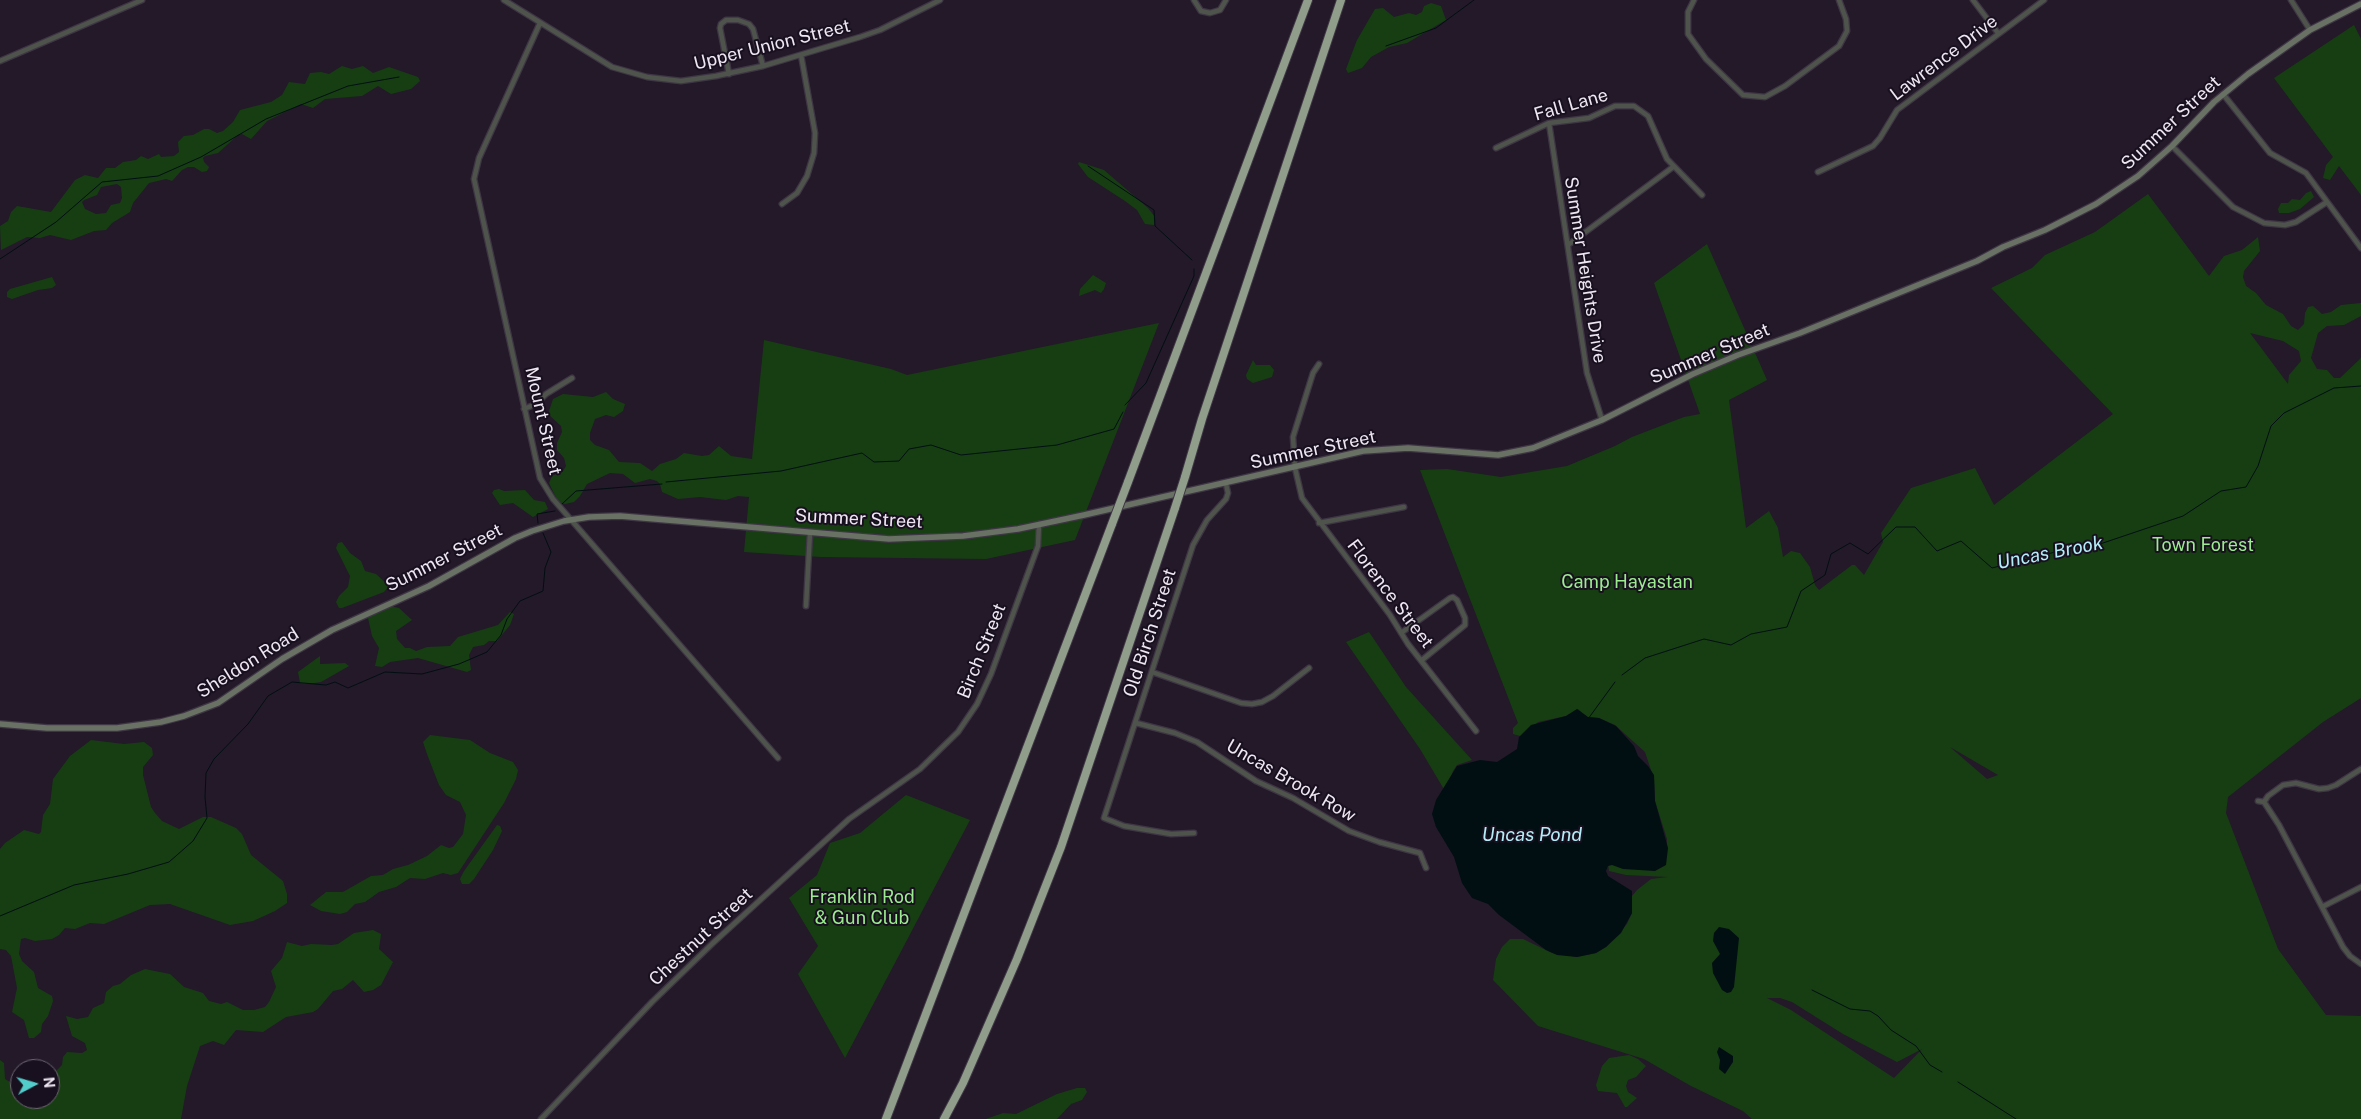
<!DOCTYPE html>
<html>
<head>
<meta charset="utf-8">
<style>
  body { margin:0 }
  #map { position:relative; width:2361px; height:1119px; overflow:hidden; background:#231929; font-family:"Public Sans",sans-serif }
  canvas { display:block }
  .north { position:absolute; left:10px; top:1059px; width:50px; height:50px; box-sizing:border-box; background:#19101f; border:1px solid #6e6673; border-radius:50%; rotate:84deg; font-size:14px; font-weight:700; line-height:20px; text-align:center; color:#eee7f2 }
  .north::after { content:''; display:block; margin:auto; width:18px; height:22px; background:#52cdcc; clip-path:polygon(50% 0,100% 100%,50% 72%,0 100%) }
</style>
</head>
<body>
<div id="map">
<canvas width="2361" height="1119"></canvas>
<div class="north">N</div>
</div>
<script>
const c = document.querySelector('canvas').getContext('2d');
c.lineJoin = 'round';
function fillPath(path, color) { c.fillStyle = color; c.fill(path, 'evenodd'); }
const poly = rows => new Path2D(rows.map(r => 'M' + r).join(''));
function trace(path, color, width, dash) { c.strokeStyle = color; c.lineWidth = width; c.lineCap = dash ? 'butt' : 'round'; c.setLineDash(dash || []); c.stroke(path); }
function drawText(font, color, halo, rows, align = 'center') {
  c.font = font + ' "Public Sans",sans-serif'; c.lineWidth = 4; c.setLineDash([]); c.textBaseline = 'middle'; c.strokeStyle = halo; c.fillStyle = color; for (const [text, x, y, turn = 0] of rows) {
    c.save(); c.translate(x, y); c.rotate((+turn || 0) * Math.PI / 180); c.textAlign = isNaN(turn) ? turn : align; if (halo) c.strokeText(text, 0, 0); c.fillText(text, 0, 0); c.restore();
  }
}
fillPath(poly([
  [1431,3,1441,6,1446,20,1407,43,1389,47,1371,57,1362,68,1348,73,1346,69,1357,40,1375,9,1383,8,1394,17,1409,13,1416,15,1422,12,1424,6],
  [2354,25,2361,39,2361,195,2339,166,2330,180,2323,178,2326,165,2333,157,2274,78],
  [342,66,352,69,363,66,373,73,389,67,418,77,420,81,411,89,391,94,378,86,362,96,325,99,313,108,301,104,267,121,251,139,242,134,238,135,218,153,205,156,203,158,204,162,209,167,207,171,202,172,194,167,188,167,182,170,172,181,166,179,149,183,133,203,130,212,112,223,106,230,94,231,71,240,50,235,40,238,27,237,1,250,0,226,8,221,11,212,17,206,51,212,75,180,85,175,98,178,106,168,115,168,123,162,136,160,141,156,148,159,159,154,161,157,174,156,179,152,178,142,184,136,193,135,204,129,209,129,217,133,223,131,233,122,240,110,271,102,282,95,289,82,305,84,310,73,321,72,329,74],
  [117,184,121,187,122,198,120,203,111,205,106,213,96,214,85,209,82,202,84,200,97,195,101,187],
  [1079,162,1104,170,1148,208,1155,217,1154,225,1145,224,1137,210,1125,201,1088,177,1078,164],
  [2311,191,2314,197,2300,209,2289,213,2279,213,2278,209,2281,203,2288,203,2292,199,2300,200,2306,193],
  [2148,194,2209,276,2224,256,2242,250,2258,237,2260,251,2244,271,2243,277,2246,286,2256,293,2266,305,2283,314,2291,326,2298,330,2304,324,2305,313,2308,307,2313,306,2322,314,2331,312,2341,305,2361,303,2361,316,2344,325,2327,326,2318,333,2311,358,2317,369,2327,370,2334,378,2340,378,2361,358,2361,698,2323,722,2228,797,2226,813,2278,949,2326,1015,2361,1016,2361,1119,1752,1119,1743,1111,1691,1086,1644,1059,1538,1026,1493,980,1496,959,1502,947,1510,939,1523,939,1552,953,1577,957,1596,953,1606,947,1627,924,1632,913,1632,896,1637,890,1651,879,1668,877,1626,875,1609,871,1608,862,1666,857,1667,839,1655,801,1654,779,1645,752,1615,725,1599,718,1587,717,1578,709,1566,716,1538,722,1524,737,1513,734,1513,728,1518,723,1420,470,1447,469,1501,477,1567,466,1615,446,1632,437,1684,417,1700,414,1654,283,1707,244,1767,380,1729,400,1746,528,1769,511,1778,528,1783,557,1791,551,1800,553,1810,567,1815,585,1819,590,1852,565,1855,565,1864,575,1883,542,1881,533,1911,488,1975,468,1994,505,2113,414,1991,288,2032,268,2045,255,2095,232],
  [2250,333,2283,341,2299,351,2301,361,2289,375,2288,384],
  [1950,747,1998,775,1987,779],
  [1767,998,1780,998,1792,1002,1843,1034,1897,1062,1922,1049,1894,1078,1791,1010],
  [1093,275,1106,283,1104,289,1101,293,1095,290,1079,296,1080,289],
  [52,277,56,285,52,288,38,290,12,299,7,297,7,292,10,289],
  [1159,323,1075,540,986,559,821,557,744,552,749,497,738,496,726,500,700,497,678,499,662,492,660,484,657,481,650,479,635,483,623,474,610,473,587,484,580,496,574,502,565,504,558,502,549,483,552,476,563,471,566,466,564,458,557,450,557,443,562,432,561,426,548,414,553,399,563,394,593,397,606,392,613,399,625,404,623,411,614,417,606,415,595,419,590,433,590,440,595,445,609,450,619,462,640,463,652,471,660,464,676,459,684,453,702,456,709,455,719,446,731,456,752,459,764,340,891,369,907,375],
  [1253,360,1256,365,1270,365,1274,370,1272,377,1253,383,1247,379,1246,375],
  [499,489,504,491,525,490,534,500,545,502,548,509,533,517,513,503,500,505,492,493,494,490],
  [342,542,350,553,361,561,365,571,376,574,389,586,384,592,342,608,339,608,336,602,339,596,348,587,350,576,336,548,338,543],
  [390,606,399,608,412,620,396,631,397,639,405,648,410,648,416,651,427,647,450,646,458,637,498,625,510,612,514,614,510,625,497,641,489,641,484,645,473,647,469,655,471,670,467,672,418,658,390,662,382,667,375,666,379,648,372,636,368,618,383,607],
  [1369,632,1406,687,1472,760,1457,765,1453,771,1445,791,1420,749,1346,642],
  [320,656,320,664,345,663,349,666,321,682,308,684,300,683,298,672],
  [430,735,470,740,490,753,513,762,518,770,516,779,504,803,458,873,451,875,443,873,425,879,410,878,396,887,379,892,365,902,355,904,347,912,340,914,321,911,310,905,326,892,343,892,371,876,383,875,393,869,408,865,427,856,441,845,449,848,453,847,463,834,466,815,460,802,446,795,439,785,427,754,423,742],
  [91,740,124,744,144,742,152,748,153,755,143,767,143,775,151,807,155,813,162,821,179,829,203,817,211,817,236,828,242,834,251,855,283,881,287,894,287,903,275,911,253,921,230,925,170,904,150,905,104,924,90,923,75,929,65,928,59,935,52,939,35,941,25,938,21,939,19,954,22,961,34,972,38,988,52,996,53,1001,48,1016,42,1024,41,1032,34,1038,29,1038,24,1020,12,1012,17,988,11,956,6,950,0,949,0,849,5,843,24,830,39,834,41,832,43,815,50,804,53,779,70,756],
  [906,795,970,820,845,1058,798,974,818,946,789,898,817,875,830,843,860,833],
  [497,825,500,826,502,831,493,850,474,879,469,884,462,884,460,879,464,871],
  [373,930,381,934,379,949,393,962,381,985,373,990,364,992,353,980,342,989,333,991,318,1009,313,1012,286,1017,263,1032,236,1030,224,1045,213,1041,200,1046,187,1086,181,1119,0,1119,0,1060,4,1063,5,1079,20,1088,20,1099,50,1099,50,1077,62,1065,63,1057,67,1052,82,1053,87,1050,85,1043,72,1036,66,1016,77,1019,88,1017,93,1008,104,1003,106,992,113,986,120,984,131,975,145,969,170,974,184,987,203,993,209,1001,221,1004,227,1002,243,1010,254,1010,265,1007,269,1002,276,987,271,971,282,958,287,942,302,946,311,944,332,945,338,944,354,933],
  [1629,1055,1638,1059,1646,1066,1636,1077,1628,1080,1626,1086,1628,1092,1637,1098,1627,1107,1625,1107,1617,1093,1598,1091,1596,1085,1602,1066,1609,1058],
  [1077,1088,1085,1088,1087,1092,1082,1100,1071,1104,1057,1119,986,1119,1003,1113,1016,1114,1057,1094]
]), '#173e12');
fillPath(poly([
  [1577,709,1588,717,1599,718,1616,726,1634,746,1638,756,1648,766,1654,775,1655,801,1668,848,1666,865,1655,871,1623,869,1612,865,1608,866,1606,871,1608,876,1632,891,1632,913,1621,933,1606,947,1596,953,1577,957,1557,955,1546,950,1499,915,1488,904,1472,898,1462,883,1454,857,1436,827,1432,814,1436,800,1457,766,1480,760,1497,762,1517,749,1519,737,1531,725,1566,716],
  [1719,927,1729,929,1739,938,1734,987,1731,992,1727,993,1722,990,1713,973,1712,963,1720,954,1713,941,1714,933],
  [1719,1047,1733,1056,1733,1062,1725,1074,1719,1069,1720,1060,1717,1052]
]), '#020f12');
trace(poly([
  [1386,46,1436,28,1474,0],
  [1088,166,1154,210,1155,226,1192,260],
  [0,259,56,222,102,182,158,176,201,157,266,119,348,86,399,77],
  [1125,405,1146,383,1194,276,1194,269],
  [666,482,781,471,862,453,874,462,899,461,909,449,931,445,961,455,1057,445,1114,429,1123,412],
  [562,504,576,491,662,484],
  [538,523,537,514,555,511],
  [1622,675,1645,658,1704,639,1731,645,1751,634,1787,627,1801,591,1825,575,1831,554,1850,543,1868,554,1896,527,1915,527,1937,551,1961,541,1992,568,2079,546,2100,544,2183,516,2221,491,2246,487,2258,466,2271,426,2284,413,2334,388,2361,386],
  [1588,719,1615,682],
  [0,916,74,885,128,874,169,862,193,841,207,818,205,797,206,773,214,759,248,724,268,696,292,682,326,685,335,682,348,688,385,672,422,674,459,664,487,652,501,635,507,619,520,601,543,591,545,568,551,552,543,533],
  [1812,990,1850,1009,1870,1011,1878,1016,1891,1030,1916,1046,1930,1065,1942,1072],
  [1958,1082,2016,1119]
]), '#020f12', 1);
const street = poly([
  [504,0,612,67,647,77,681,81,716,76,763,66,860,37,880,30,940,0],
  [1194,0,1201,11,1210,13,1220,10,1226,0],
  [1694,0,1688,12,1688,34,1706,59,1743,95,1765,97,1785,86,1839,46,1847,31,1846,19,1839,0],
  [1973,0,1998,33],
  [2291,0,2310,30],
  [540,23,479,158,474,179,540,478,553,499,778,758],
  [0,61,142,0],
  [729,74,720,28,721,24,726,20,738,20,749,24,753,29,763,66],
  [2223,94,2270,153,2306,173,2361,248],
  [1549,123,1587,373,1602,420],
  [2172,146,2233,207,2264,223,2285,225,2296,222,2327,202],
  [1496,148,1549,123,1589,118,1615,106,1634,106,1648,116,1667,159,1702,195],
  [1818,172,1873,146,1880,138,1897,110,2044,0],
  [782,204,797,193,807,176,814,153,815,133,801,55],
  [1568,245,1673,167],
  [1319,364,1313,373,1293,437,1295,468,1302,498,1390,615,1408,644,1476,731],
  [524,409,536,404,546,394,572,378],
  [1319,523,1404,507],
  [806,606,810,533],
  [1401,633,1450,598,1453,597,1457,600,1465,618,1465,625,1422,660],
  [1152,672,1241,703,1252,704,1262,702,1273,696,1309,668],
  [1136,723,1175,733,1197,742,1256,781,1293,798,1349,831,1379,842,1420,853,1426,868],
  [2258,801,2264,802,2279,825,2343,947,2350,956,2361,964],
  [2264,802,2268,796,2283,785,2296,783,2319,789,2328,788,2336,785,2361,769],
  [1194,833,1171,834,1124,826,1104,818,1193,545,1207,520,1226,499,1228,493,1226,484],
  [2322,907,2361,887],
  [541,1119,652,1002,713,943,849,819,920,769,958,732,977,704,991,674,1038,546,1039,524]
]);
const secondary = poly([
  [0,724,47,728,117,728,161,722,184,716,218,703,282,659,332,630,429,586,515,538,532,531,564,521,589,517,620,516,889,539,963,536,1018,529,1084,515,1363,451,1408,448,1498,455,1533,448,1602,420,1693,374,1738,355,1800,333,1977,261,2003,247,2045,230,2096,204,2138,176,2172,146,2214,102,2248,74,2310,30,2361,4]
]);
const highway = poly([
  [1185,477,1202,419,1341,0],
  [1128,482,1308,0],
  [886,1119,1112,524],
  [944,1119,963,1083,1017,959,1061,847,1175,508]
]);
trace(street, '#3f3645', 7);
trace(secondary, '#3f3645', 8);
trace(highway, '#3f3645', 10);
trace(street, '#4e534b', 4.5);
trace(secondary, '#697164', 5.5);
trace(highway, '#909d8a', 8);
const highwayBridge = poly([
  [1175,508,1185,477],
  [1112,524,1128,482]
]);
trace(highwayBridge, '#3f3645', 10, []);
trace(highwayBridge, '#909d8a', 8);
drawText('18px', '#eee7f2', '#19101f', [
  ["Upper Union Street",772,45,-14],
  ["Lawrence Drive",1944,58,-37],
  ["Fall Lane",1571,105,-16],
  ["Summer Street",2171,123,-43],
  ["Summer Heights Drive",1585,270,81],
  ["Summer Street",1710,354,-23],
  ["Mount Street",543,421,77],
  ["Summer Street",1313,450,-12],
  ["Summer Street",859,519,3],
  ["Summer Street",444,558,-27],
  ["Florence Street",1390,594,53],
  ["Old Birch Street",1150,633,-72],
  ["Birch Street",982,651,-68],
  ["Sheldon Road",248,663,-32],
  ["Uncas Brook Row",1291,781,30],
  ["Chestnut Street",701,937,-43]
]);
drawText('18px', '#9bec8f', '#19101f', [
  ["Town Forest",2203,545],
  ["Camp Hayastan",1627,582],
  ["Franklin Rod",862,897],
  ["& Gun Club",862,918]
]);
drawText('italic 19px', '#b4edf7', '#19101f', [
  ["Uncas Brook",2050,553,-11],
  ["Uncas Pond",1532,835]
]);
</script>
</body>
</html>
